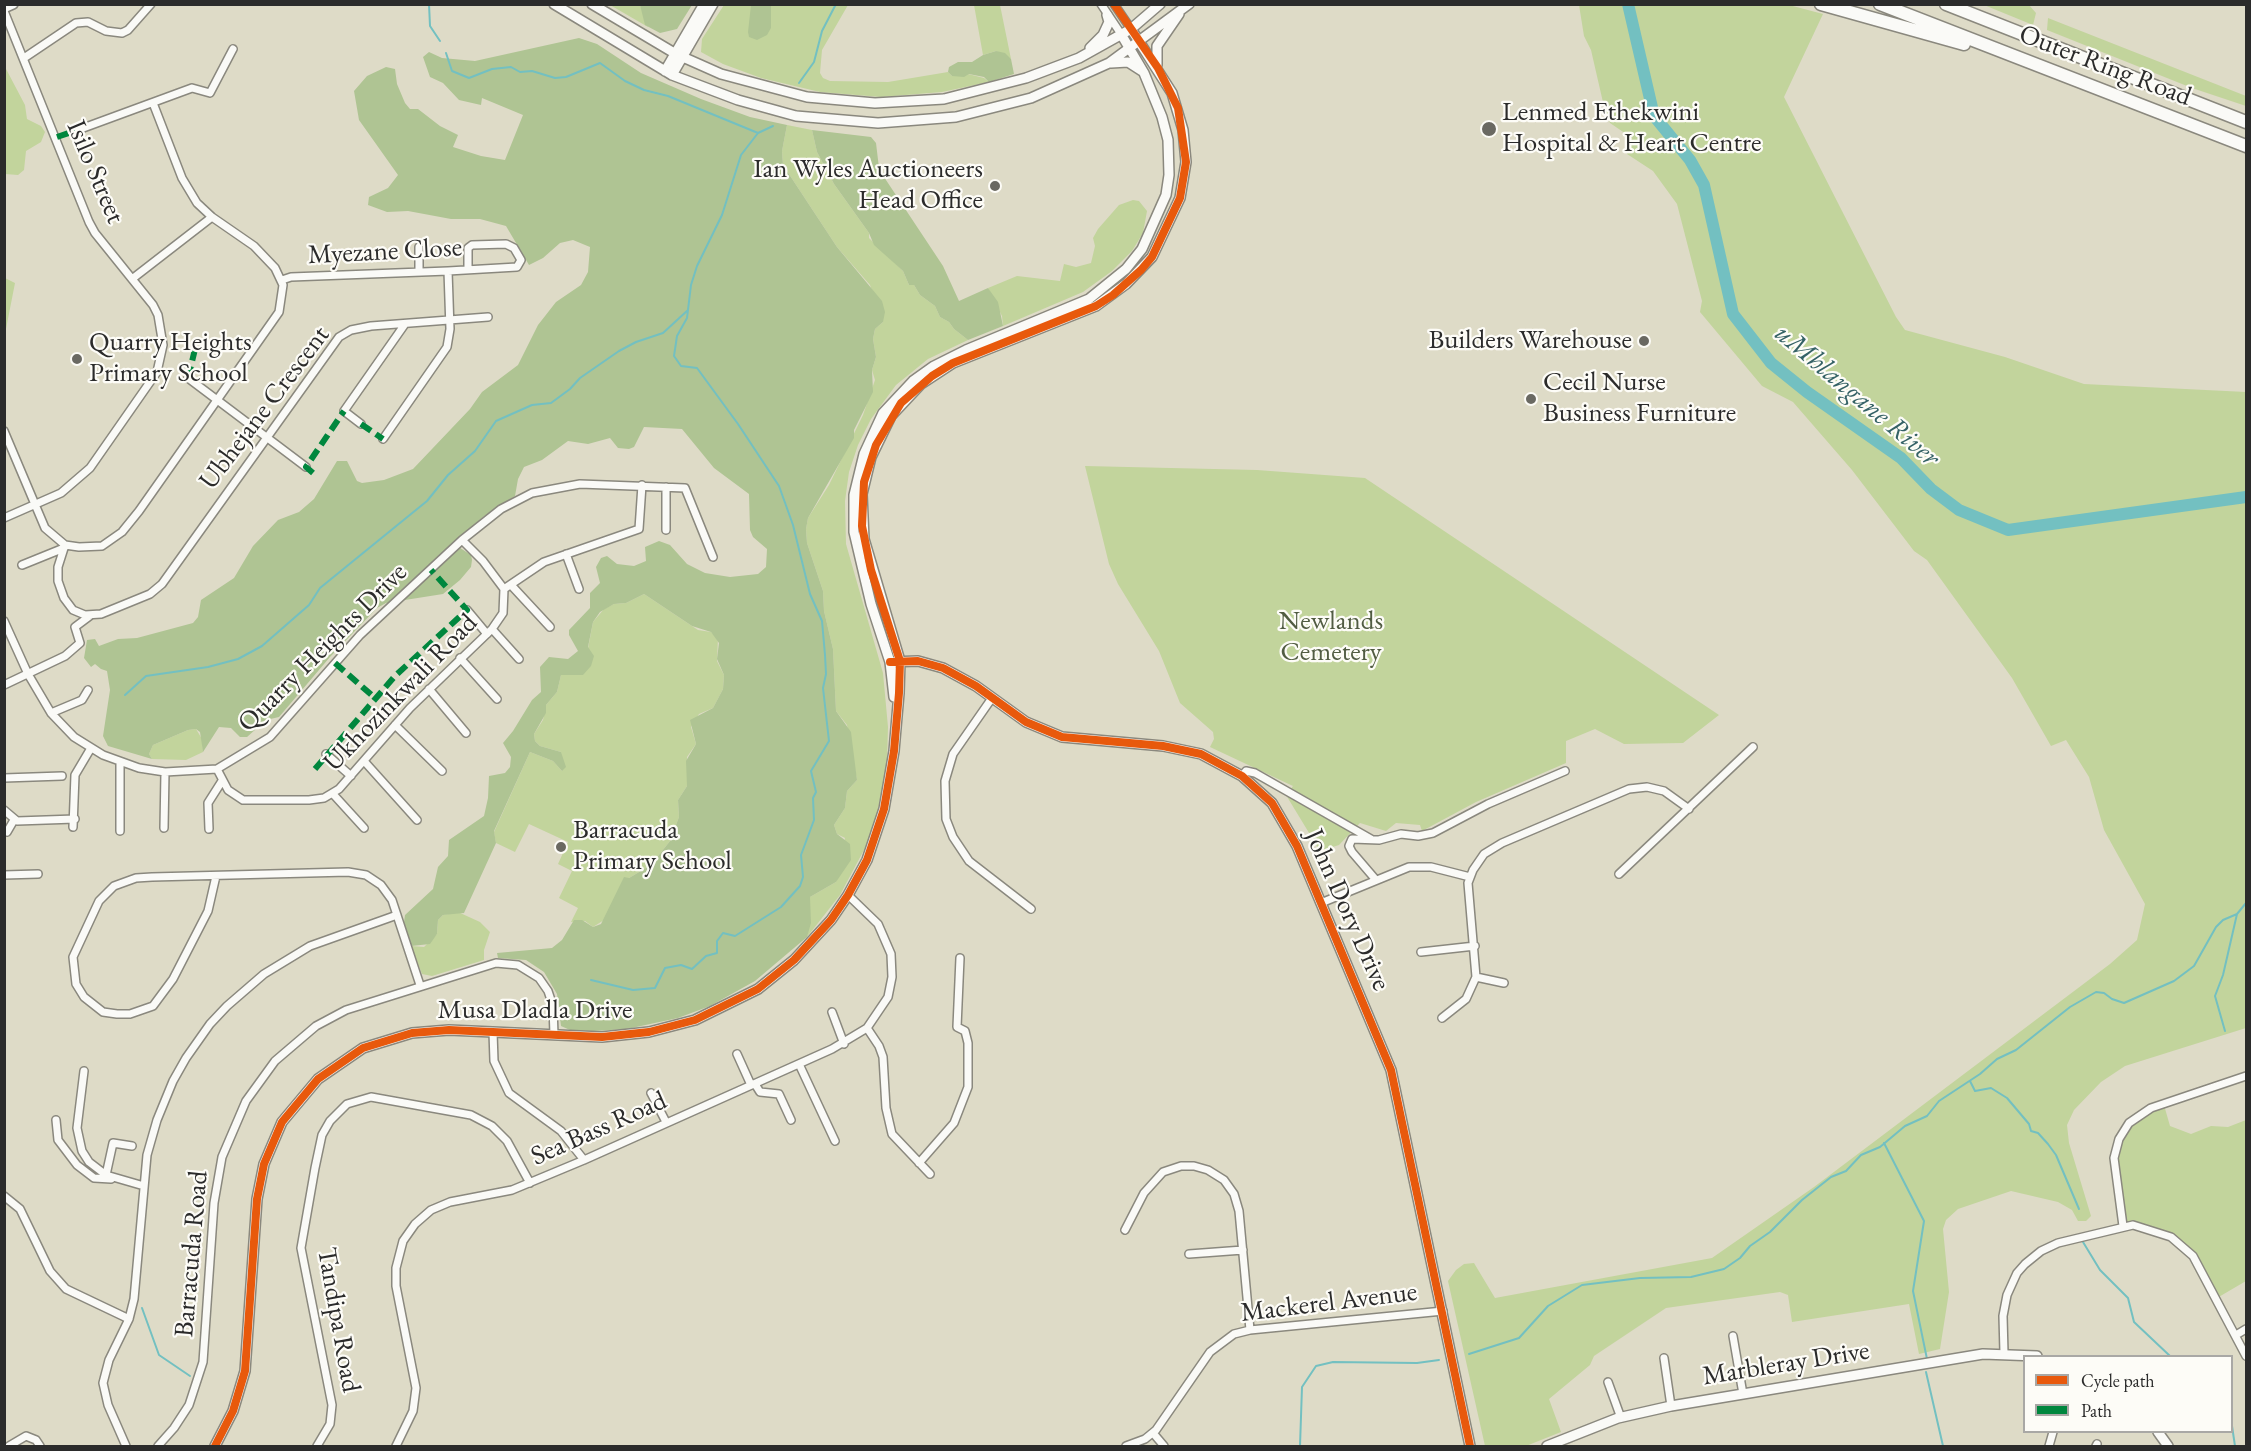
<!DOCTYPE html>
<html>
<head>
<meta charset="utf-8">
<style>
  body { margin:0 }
  #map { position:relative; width:2251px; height:1451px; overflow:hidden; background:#dedbc7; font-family:"EB Garamond",serif }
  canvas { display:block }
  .frame { position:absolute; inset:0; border:6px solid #2b2b2b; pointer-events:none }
  .legend { position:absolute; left:2023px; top:1355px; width:210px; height:78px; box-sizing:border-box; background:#fdfcf7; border:2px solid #a9a8a5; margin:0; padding:8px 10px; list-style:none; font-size:18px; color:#2b2b2b }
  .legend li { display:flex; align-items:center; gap:12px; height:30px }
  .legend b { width:30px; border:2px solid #a9a8a5 }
</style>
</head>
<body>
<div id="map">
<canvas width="2251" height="1451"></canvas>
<div class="frame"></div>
<ul class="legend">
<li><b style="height:8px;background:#e8590c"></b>Cycle path</li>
<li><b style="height:8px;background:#00873e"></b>Path</li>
</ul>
</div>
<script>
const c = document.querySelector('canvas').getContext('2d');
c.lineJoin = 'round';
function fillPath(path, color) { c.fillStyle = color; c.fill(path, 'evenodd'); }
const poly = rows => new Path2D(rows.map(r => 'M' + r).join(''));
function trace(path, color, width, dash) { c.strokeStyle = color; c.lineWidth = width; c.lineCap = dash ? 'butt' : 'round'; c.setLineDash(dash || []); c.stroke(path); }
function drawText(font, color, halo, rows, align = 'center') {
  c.font = font + ' "EB Garamond",serif'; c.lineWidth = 4.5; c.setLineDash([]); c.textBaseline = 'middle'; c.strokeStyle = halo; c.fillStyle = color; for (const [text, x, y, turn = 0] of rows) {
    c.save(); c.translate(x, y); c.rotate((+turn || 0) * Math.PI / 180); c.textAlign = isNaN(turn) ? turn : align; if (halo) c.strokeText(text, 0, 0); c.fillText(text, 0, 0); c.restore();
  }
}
fillPath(poly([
  [610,5,640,5,648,27],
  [724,5,848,5,822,50,820,73,823,78,830,81,888,82,948,72,952,76,968,74,984,78,989,82,942,92,881,97,820,92,761,78,723,64,701,52,702,39],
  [974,5,1000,5,1011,59,996,51,983,55],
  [1789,5,1823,14,1784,97,1896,317,1905,330,2005,357,2084,384,2246,392,2246,1028,2125,1066,2101,1082,2074,1110,2067,1125,2069,1143,2091,1216,2086,1221,2078,1221,2072,1210,2058,1202,2011,1191,1958,1209,1946,1220,1943,1229,1949,1292,1940,1349,1919,1354,1909,1304,1792,1322,1788,1295,1780,1292,1666,1308,1594,1356,1590,1365,1549,1399,1561,1432,1526,1446,1485,1446,1448,1281,1456,1270,1464,1264,1474,1263,1495,1298,1712,1258,1814,1187,2110,964,2137,940,2145,904,2104,830,2089,777,2066,740,2051,746,2012,678,1927,560,1914,551,1852,470,1793,402,1762,386,1700,312,1702,301,1677,204,1653,171,1627,154,1632,138,1610,123,1605,111,1591,50,1584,36,1579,5],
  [1984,5,2029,5,2036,13,2033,25],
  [2048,18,2246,96,2246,106,2192,88,2047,30],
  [5,67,25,105,27,119,41,126,45,132,41,142,26,151,24,170,18,175,5,174],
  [787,125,812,130,817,152,834,184,869,233,869,238,903,271,909,285,914,285,920,295,935,306,940,317,949,322,954,329,968,340,928,359,896,385,871,419,858,445,849,472,845,501,846,544,883,673,888,727,887,762,877,815,865,848,840,895,807,937,810,897,836,882,845,838,837,834,834,825,845,808,847,791,857,780,847,725,836,711,833,649,824,611,823,591,807,543,806,529,808,518,829,485,863,415,875,380,872,370,876,357,873,339,875,329,883,322,870,285,837,247,783,165,782,151],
  [1133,200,1139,201,1147,211,1143,233,1132,251,1112,271,1083,292,1003,326,1002,316,988,288,1017,276,1060,281,1064,264,1076,267,1091,263,1095,246,1093,238,1098,229,1119,205],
  [5,278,15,283,5,334],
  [1085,466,1257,470,1365,478,1719,715,1683,743,1624,744,1595,729,1566,741,1566,763,1476,802,1422,831,1420,825,1396,823,1386,831,1360,823,1339,845,1320,851,1286,795,1293,786,1210,747,1214,739,1213,732,1180,703,1159,651,1118,584,1109,564],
  [644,594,698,630,711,632,718,638,717,661,724,675,723,689,713,708,699,714,691,727,696,744,687,757,687,786,678,800,679,817,670,841,651,865,629,878,604,920,593,927,585,921,571,922,578,908,559,898,572,871,558,864,568,842,529,824,515,852,496,843,494,832,530,752,553,761,562,771,561,752,540,746,535,741,534,734,543,720,546,705,557,692,561,675,583,675,593,622,604,609,614,604,626,603],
  [196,729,202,739,203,752,186,760,152,759,149,754,153,745,188,730],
  [458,912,480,922,490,932,484,950,484,960,432,976,422,974,411,946,424,947,437,934,438,920,443,915],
  [2164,1105,2170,1126,2191,1134,2211,1126,2228,1127,2246,1120,2246,1281,2217,1298,2193,1255,2179,1241,2124,1225,2115,1165,2117,1148,2136,1117]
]), '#c2d49c');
fillPath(poly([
  [640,5,640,4,692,5,677,29,660,33,645,25],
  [751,5,771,5,771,28,767,35,757,40,749,37,748,32],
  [579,38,597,44,641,73,701,99,750,117,787,125,782,151,783,165,837,247,882,301,885,312,883,322,875,329,873,339,876,357,872,370,873,392,854,430,854,438,808,518,806,529,807,543,823,591,824,611,833,649,836,711,851,732,857,780,847,791,845,808,834,825,837,834,850,844,851,860,836,882,810,897,811,923,807,937,755,981,710,1006,678,1018,627,1029,593,1031,570,1030,561,1026,557,994,544,972,526,960,498,958,497,953,552,948,562,940,574,920,582,920,593,927,601,924,624,877,629,878,651,865,670,841,679,817,678,800,687,786,686,761,696,744,690,720,713,708,723,689,724,675,717,659,719,643,711,632,692,626,644,594,626,603,614,604,600,612,593,622,588,647,594,656,591,666,583,675,561,675,557,692,546,705,546,713,534,734,535,741,540,746,561,752,566,767,562,771,553,761,530,752,494,831,496,843,464,913,443,915,438,920,437,934,430,944,411,946,404,922,405,915,433,889,438,867,448,856,449,840,484,816,488,798,489,776,505,773,510,767,511,757,503,743,513,731,532,700,541,692,540,667,549,657,568,659,578,651,569,635,569,630,590,608,590,593,600,583,596,567,601,558,607,556,617,564,634,566,646,561,645,547,659,541,670,545,687,564,705,573,730,577,758,574,766,567,767,549,753,537,750,530,749,494,714,468,682,429,644,427,634,447,629,449,618,448,610,438,588,444,568,441,542,460,524,467,518,479,515,496,483,517,454,542,454,544,471,555,472,560,471,567,460,580,443,594,386,603,377,608,330,657,279,717,266,720,247,737,240,737,231,728,219,727,203,752,200,732,196,729,188,730,153,745,149,754,152,759,108,746,103,736,110,690,107,671,101,669,95,664,91,667,84,658,87,640,95,639,99,646,118,639,137,638,193,623,198,617,201,600,234,578,253,546,278,520,299,512,314,499,337,461,347,461,357,481,362,483,384,480,413,469,470,409,482,392,518,365,538,325,556,302,581,285,588,272,590,247,573,240,560,243,543,258,529,265,506,226,480,219,451,219,408,211,387,212,368,205,369,197,388,188,398,175,359,120,354,91,367,76,386,67,395,69,397,84,405,103,410,109,418,109,440,126,458,135,453,147,481,156,505,160,523,115,482,98,481,105,459,100,443,83,430,77,423,57,429,52,442,58,475,61],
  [996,51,1005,53,1011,59,1014,74,989,82,984,77,969,74,964,77,952,76,948,72,949,67,958,62,972,62,983,55],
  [812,130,871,137,876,143,879,168,884,177,943,266,959,301,988,288,998,302,1003,326,968,340,954,329,949,322,940,317,935,306,920,295,914,285,909,285,903,271,874,245,869,233,834,184,817,152]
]), '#afc493');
trace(poly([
  [429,4,430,26,440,41],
  [446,53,452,71,469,78,492,69,511,67,520,72,532,71,555,78,566,77,600,63,625,81,644,90,668,96,758,133,773,126],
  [799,83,814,62,822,31,836,4],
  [125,695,146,676,208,667,238,659,262,646,309,605,320,588,427,501,448,475,475,451,496,421,532,405,551,403,570,389,580,378,619,351,636,342,663,333,688,310],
  [591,980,633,990,655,988,665,968,681,965,692,969,706,956,717,953,717,941,723,933,735,936,781,907,800,886,803,877,801,855,814,820,813,798,816,792,811,771,829,741,823,688,826,674,825,655,822,621,810,594,793,525,779,486,738,424,697,368,681,366,674,356,677,336,687,318,691,285,697,266,722,215,741,155,758,133],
  [2225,1031,2215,996,2223,975,2237,914],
  [1970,1081,1975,1091,1991,1088,2007,1098,2029,1124,2031,1131,2038,1133,2048,1144,2056,1155,2079,1209],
  [1884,1143,1924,1221,1913,1291,1927,1359],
  [2083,1242,2100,1270,2128,1298,2134,1322,2170,1356],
  [142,1308,159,1355,190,1376],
  [1469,1354,1519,1338,1548,1306,1582,1285,1640,1278,1691,1277,1724,1269,1740,1258,1750,1246,1770,1232,1802,1200,1831,1177,1846,1171,1861,1155,1880,1147,1905,1126,1927,1116,1939,1101,1980,1074,1997,1059,2016,1050,2070,1007,2096,992,2104,993,2112,999,2124,1003,2174,981,2194,966,2216,927,2223,920,2237,914,2246,903],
  [1926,1372,1943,1446],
  [2232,1426,2235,1446],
  [1300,1446,1302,1387,1316,1366,1333,1362,1417,1363,1439,1360]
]), '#73c0c1', 2);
trace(poly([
  [1628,4,1654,116,1690,160,1704,185,1733,314,1771,363,1807,392,1901,458,1931,489,1959,510,2008,530,2246,497]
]), '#73c0c1', 12);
const street = poly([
  [1101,4,1121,34],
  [1114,4,1131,29],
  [4,11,89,222,95,233,153,305,158,315,163,345,157,372,90,468,61,493,4,518],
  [24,58,76,23,88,22,106,31,122,33,128,30,151,4],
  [75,131,192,88,210,93,233,49],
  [419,247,419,271],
  [132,279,212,217],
  [282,280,291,277,448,271,517,267,521,260,514,248,506,244,472,245,468,248,468,270],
  [188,378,306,467],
  [361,424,344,411,405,324],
  [4,431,45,528,65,545,79,547,102,546,122,532,139,511,279,312,283,285,275,268,254,246,212,217,197,203,182,178,153,103],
  [383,439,447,347,450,329,448,271],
  [666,530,666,487],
  [65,545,58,567,58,581,64,598,73,610,85,615,101,614,150,594,162,584,339,337,351,330,371,326,488,317],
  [566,554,579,589],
  [22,565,64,548],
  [511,585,550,627],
  [504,589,544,562,639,529,642,485],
  [467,610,487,634],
  [4,621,28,674,51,713,74,737,103,755,139,768,165,772,217,769,270,737,360,635,462,540,501,509,532,493,580,484,685,488,713,557],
  [492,629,519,659],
  [460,658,497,699],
  [4,685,65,656,80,643,75,627,91,615],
  [429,689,466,733],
  [992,698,953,754,945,781,946,819,953,837,969,861,1031,909],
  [51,713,82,700,88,690],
  [395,725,442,771],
  [326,754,351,776],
  [364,761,417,820],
  [120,763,120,831],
  [217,769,228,790,243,800,309,800,324,798,339,789,410,708,492,629,503,613,504,589,483,561,462,540],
  [1242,776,1246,771,1255,773,1371,839],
  [4,778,62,776],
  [333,794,364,828],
  [4,810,17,821,75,819],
  [73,827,75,775,91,748],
  [164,828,165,772],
  [209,829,208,803,222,781],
  [7,832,14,820],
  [1619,874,1753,747],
  [4,875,38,874],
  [216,876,208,911,173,979,153,1006,130,1014,117,1014,103,1012,84,997,76,984,73,957,99,901,114,886,136,878,152,877,348,872,366,875,381,885,392,900,420,985],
  [1376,880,1352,852,1349,846,1352,839,1379,840,1401,834,1418,836,1433,833,1488,804,1565,771],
  [1321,903,1409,867,1431,867,1470,877],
  [1421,952,1475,946],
  [1476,977,1504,983],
  [832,1012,844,1044],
  [1442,1018,1466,999,1476,977,1468,883,1473,870,1484,854,1502,843,1629,789,1647,787,1664,791,1689,809],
  [867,1028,879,1046,883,1057,886,1108,892,1134,930,1174],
  [493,1032,494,1061,509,1093,561,1131,584,1160],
  [737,1054,751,1085],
  [799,1064,835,1141],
  [84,1071,77,1128,82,1151,89,1162,106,1175,144,1186],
  [755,1084,760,1092,779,1094,791,1120],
  [651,1093,666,1122],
  [56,1120,58,1140,77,1165,94,1178,111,1179],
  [919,1163,954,1123,968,1087,968,1043,965,1031,957,1027,960,958],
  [106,1175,113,1143,132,1146],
  [4,1196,20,1209,50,1271,66,1289,129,1319],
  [2123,1226,2114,1158,2119,1139,2129,1123,2151,1108,2246,1076],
  [1125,1230,1144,1193,1163,1172,1181,1166,1194,1166,1208,1170,1224,1180,1234,1194,1239,1211,1250,1330],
  [1189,1254,1243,1250],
  [2236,1335,2246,1329],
  [1733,1336,1743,1394],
  [2004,1353,2003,1316,2007,1295,2017,1273,2025,1264,2041,1251,2058,1243,2133,1225,2171,1237,2193,1256,2246,1356],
  [1664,1358,1671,1406],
  [1608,1382,1621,1418],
  [1153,1433,1164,1446],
  [9,1446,26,1436,36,1440,40,1446],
  [126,1446,108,1405,103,1383,109,1360,129,1319,134,1299,147,1155,157,1120,173,1081,186,1058,210,1024,227,1006,264,974,310,946,397,915],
  [158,1446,174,1428,189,1405,203,1362,214,1203,222,1157,246,1101,275,1061,316,1026,346,1010,496,963,518,965,539,978,548,991,553,1006,554,1035],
  [317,1446,330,1424,332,1405,301,1248,315,1168,322,1135,330,1121,347,1104,371,1097,471,1115,492,1126,507,1141,530,1183],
  [396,1446,413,1411,416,1388,396,1286,396,1268,403,1241,415,1224,431,1210,450,1202,512,1190,584,1160,832,1049,867,1028,888,997,892,977,891,954,878,924,848,895],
  [1126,1446,1145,1439,1156,1430,1210,1352,1234,1334,1250,1330,1443,1311],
  [2049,1446,2053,1432],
  [2096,1446,2097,1444]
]);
const secondary = poly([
  [554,4,672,75,738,100,796,116,878,123,956,117,1031,98,1109,63,1189,4],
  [592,4,676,54,721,74,807,97,875,103,944,99,1026,78,1079,58,1131,29,1160,4],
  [4,8,13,4],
  [1090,48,1103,35,1109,22,1107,15],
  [1111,63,1128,62,1142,71],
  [1157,65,1157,46,1179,14],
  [665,71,704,4],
  [672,75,713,4],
  [890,662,918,661,943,668,976,686,1026,722,1062,737,1163,746,1201,754,1242,776,1272,803,1297,846,1391,1070,1470,1446],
  [894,697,890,662,871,604,854,532,854,495,864,454,883,413,913,381,934,366,966,350,1089,299,1126,269,1142,249,1166,195,1169,175,1168,140,1162,117,1144,73,1121,34],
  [2158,1432,2168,1446],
  [215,1446,233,1411,245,1371,257,1199,264,1164,282,1122,318,1079,363,1048,412,1033,449,1030,602,1037,649,1032,695,1020,758,989,794,960,831,920,848,895,867,860,884,809,894,751,899,693,900,661,864,539,862,494,871,457,891,416,921,384,953,363,1096,306,1126,284,1152,257,1180,198,1186,162,1183,130,1172,93,1131,29],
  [1547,1446,1618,1418,1671,1406,1983,1354,2037,1356]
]);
const highway = poly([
  [1821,4,1964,44],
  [1880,4,2246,146],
  [1946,4,2246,122]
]);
trace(street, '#8a887e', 10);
trace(secondary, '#8a887e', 12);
trace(highway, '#8a887e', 15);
trace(street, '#fafaf7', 7);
trace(secondary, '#fafaf7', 9);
trace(highway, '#fafaf7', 12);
trace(poly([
  [57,137,75,131],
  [188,378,197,341],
  [361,424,383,439],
  [313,473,306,467,344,411],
  [335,663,375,698],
  [315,769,395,676,467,610,431,570]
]), '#00873e', 6, [12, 6]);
trace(poly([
  [890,662,918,661,943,668,976,686,1026,722,1062,737,1163,746,1201,754,1242,776,1272,803,1297,846,1391,1070,1470,1446],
  [215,1446,233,1411,245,1371,257,1199,264,1164,282,1122,318,1079,363,1048,412,1033,449,1030,602,1037,649,1032,695,1020,758,989,794,960,831,920,848,895,867,860,884,809,894,751,899,693,900,661,871,570,862,526,864,482,876,445,901,403,932,376,953,363,1096,306,1113,295,1141,270,1152,257,1180,198,1186,162,1178,108,1158,68,1114,4]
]), '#e8590c', 8);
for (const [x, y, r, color] of [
  [1489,129,8,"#6a6962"],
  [995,186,6,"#6a6962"],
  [1644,341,6,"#6a6962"],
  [77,359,6,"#6a6962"],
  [1531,399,6,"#6a6962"],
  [561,847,6,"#6a6962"]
]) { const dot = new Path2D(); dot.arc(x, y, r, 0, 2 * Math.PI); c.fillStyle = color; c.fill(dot); trace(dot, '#fdfcf7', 2); }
drawText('27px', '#2b2b2b', '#fdfcf7', [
  ["Outer Ring Road",2105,66,21],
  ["Isilo Street",95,172,67],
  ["Myezane Close",385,252,-3],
  ["Ubhejane Crescent",265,408,-53],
  ["Quarry Heights Drive",323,648,-45],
  ["Ukhozinkwali Road",401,693,-46],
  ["John Dory Drive",1347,910,66],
  ["Musa Dladla Drive",535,1011],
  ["Sea Bass Road",599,1129,-24],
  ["Barracuda Road",192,1254,-85],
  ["Mackerel Avenue",1329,1303,-7],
  ["Tandipa Road",338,1320,80],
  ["Marbleray Drive",1786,1364,-9]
]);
drawText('27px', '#2b2b2b', '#fdfcf7', [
  ["Lenmed Ethekwini",1502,113],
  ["Hospital & Heart Centre",1502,144],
  ["Ian Wyles Auctioneers",983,170,"right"],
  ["Head Office",983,201,"right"],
  ["Builders Warehouse",1632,341,"right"],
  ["Quarry Heights",89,343],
  ["Primary School",89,374],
  ["Cecil Nurse",1543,383],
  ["Business Furniture",1543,414],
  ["Barracuda",573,831],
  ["Primary School",573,862]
], 'left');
drawText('27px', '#515c42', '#fdfcf7', [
  ["Newlands",1331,622],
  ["Cemetery",1331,653]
]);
drawText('italic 28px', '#356266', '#fdfcf7', [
  ["uMhlangane River",1857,396,40]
]);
</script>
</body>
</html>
